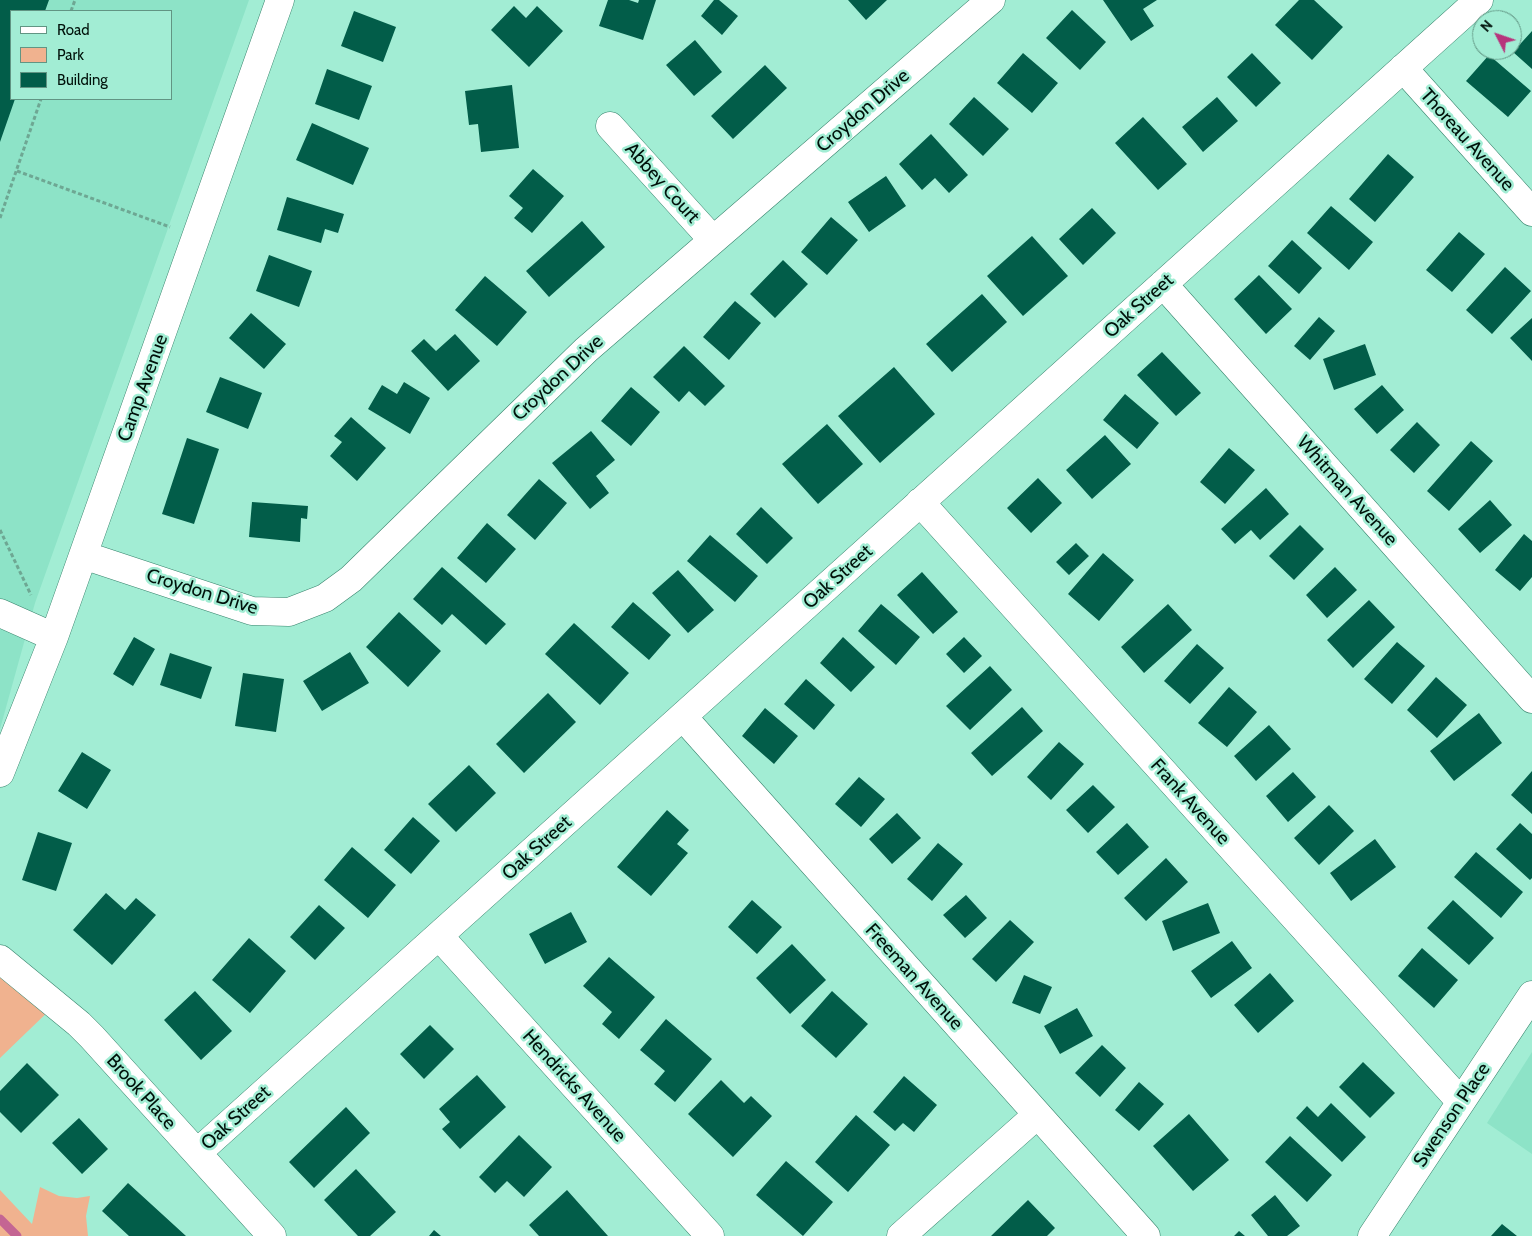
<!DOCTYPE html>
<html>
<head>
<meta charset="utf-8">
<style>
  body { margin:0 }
  #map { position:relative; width:1532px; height:1236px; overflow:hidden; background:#a2edd4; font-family:Cabin,sans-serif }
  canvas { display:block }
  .legend { position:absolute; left:10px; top:10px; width:162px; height:90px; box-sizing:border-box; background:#a2edd4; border:1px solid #619583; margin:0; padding:6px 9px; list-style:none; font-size:15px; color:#00110a }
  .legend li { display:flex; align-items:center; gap:10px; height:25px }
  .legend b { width:25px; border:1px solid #619583 }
  .north { position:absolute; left:1472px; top:10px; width:50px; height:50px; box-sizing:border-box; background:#a2edd4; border:1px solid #619583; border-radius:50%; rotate:311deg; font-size:14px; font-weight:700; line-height:20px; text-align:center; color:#00110a }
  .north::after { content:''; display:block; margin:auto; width:18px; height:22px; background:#b7347c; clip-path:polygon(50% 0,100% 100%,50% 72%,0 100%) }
</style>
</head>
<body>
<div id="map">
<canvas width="1532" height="1236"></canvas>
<ul class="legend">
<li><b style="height:6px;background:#fff"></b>Road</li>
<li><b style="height:14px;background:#f0b28f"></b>Park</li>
<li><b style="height:14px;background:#025d49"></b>Building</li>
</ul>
<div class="north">N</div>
</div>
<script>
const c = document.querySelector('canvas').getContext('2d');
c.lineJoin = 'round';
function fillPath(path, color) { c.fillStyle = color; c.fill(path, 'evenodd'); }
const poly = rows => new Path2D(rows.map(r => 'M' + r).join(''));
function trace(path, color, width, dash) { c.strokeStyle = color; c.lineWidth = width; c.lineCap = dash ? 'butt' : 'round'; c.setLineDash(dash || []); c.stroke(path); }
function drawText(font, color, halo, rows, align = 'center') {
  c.font = font + ' Cabin,sans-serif'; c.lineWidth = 5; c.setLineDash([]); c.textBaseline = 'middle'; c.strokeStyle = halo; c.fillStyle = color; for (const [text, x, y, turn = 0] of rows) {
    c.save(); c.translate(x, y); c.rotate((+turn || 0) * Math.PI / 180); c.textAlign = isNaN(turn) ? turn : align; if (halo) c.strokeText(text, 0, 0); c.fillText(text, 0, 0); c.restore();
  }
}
fillPath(poly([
  [0,0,249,0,35,603,0,729],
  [11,11,171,11,171,99,11,99],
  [1532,1052,1532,1154,1487,1123]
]), '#8de3c7');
fillPath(poly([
  [0,958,56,1004,0,1058],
  [40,1187,59,1196,77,1198,90,1196,86,1216,88,1236,0,1236,0,1190,32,1224]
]), '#f0b28f');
trace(poly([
  [0,1219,17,1236]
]), '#c46593', 9);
fillPath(poly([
  [0,0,49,0,45,11,11,11,11,99,15,99,0,142],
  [608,0,629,0,638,3,639,0,656,0,643,40,599,26],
  [714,0,719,0,738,16,722,35,701,16],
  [848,0,887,0,866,20],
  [1103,0,1157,0,1143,9,1154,26,1131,41],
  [1299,0,1314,0,1343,27,1312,60,1275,25],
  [514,6,526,18,537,6,563,31,529,67,491,30],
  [1072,10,1106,42,1080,70,1046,38],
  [354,11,396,27,383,62,341,46],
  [1532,31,1532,69,1513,52],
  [695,40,722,72,694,96,666,65],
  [1023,53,1058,83,1032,113,997,83],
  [1252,53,1281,83,1256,107,1227,77],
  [1489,55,1531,91,1508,117,1466,81],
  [765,65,787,88,733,139,711,116],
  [327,69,372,86,359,120,315,104],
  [512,85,519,148,481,152,478,124,469,125,465,91],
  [974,97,1009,129,983,156,949,124],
  [1217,97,1238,121,1203,152,1182,127],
  [1143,117,1187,164,1158,190,1115,143],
  [312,123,369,148,353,185,296,160],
  [931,134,968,175,949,193,935,178,922,190,899,164],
  [1388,154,1414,177,1375,222,1349,199],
  [533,169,564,196,532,233,514,218,523,208,509,196],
  [886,176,906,206,869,232,848,202],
  [287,197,344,214,338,233,325,229,321,243,277,230],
  [1331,206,1373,242,1349,270,1307,233],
  [1092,208,1116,233,1083,265,1059,239],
  [831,217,858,240,827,275,801,252],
  [582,221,605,247,549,297,526,271],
  [1459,232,1485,254,1452,292,1426,270],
  [1032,236,1068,276,1023,316,987,276],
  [1292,240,1322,268,1299,294,1268,266],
  [269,255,312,271,299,307,256,291],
  [783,260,808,284,775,318,750,294],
  [1505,267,1531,291,1492,334,1466,310],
  [1259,275,1292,309,1266,334,1234,299],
  [485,276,527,312,497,346,455,310],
  [982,294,1007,322,952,372,926,344],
  [735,301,761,323,729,360,703,337],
  [251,313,286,344,264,369,229,338],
  [1319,317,1335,331,1310,360,1294,346],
  [1532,318,1532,361,1510,338],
  [455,334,480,361,448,391,411,351,424,339,436,351],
  [1365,344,1376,375,1334,390,1323,359],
  [684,346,725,386,705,406,689,391,679,402,653,377],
  [1162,352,1201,393,1176,416,1137,375],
  [894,367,935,414,880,463,838,416],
  [220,377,262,393,248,429,206,412],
  [404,382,430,398,410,434,368,409,382,385,397,394],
  [1382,385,1404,410,1377,434,1354,409],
  [631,387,660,412,631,446,601,421],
  [1125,394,1159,423,1137,449,1103,420],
  [351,417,386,448,357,481,330,456,342,442,334,436],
  [1417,422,1440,445,1414,473,1390,450],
  [827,424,863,464,818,504,782,464],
  [591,431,615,460,596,476,609,493,590,509,552,463],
  [1105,435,1131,464,1092,499,1066,470],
  [187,438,219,449,194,524,162,514],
  [1471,441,1493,461,1449,511,1427,491],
  [1229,448,1255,470,1225,504,1200,482],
  [1038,478,1062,503,1031,533,1007,508],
  [539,479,567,503,535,540,507,515],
  [1266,488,1289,514,1260,540,1251,530,1235,544,1221,529],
  [1490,500,1512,525,1480,553,1458,529],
  [252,502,308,506,307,519,301,518,300,542,249,537],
  [761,507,793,538,767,564,736,534],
  [487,523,516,549,486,583,457,558],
  [1300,525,1324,549,1294,580,1269,556],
  [1524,534,1532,541,1532,577,1520,591,1495,570],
  [710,535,758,576,735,602,687,561],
  [1076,543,1089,556,1069,575,1056,562],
  [1103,553,1134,580,1099,621,1068,594],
  [442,567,506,624,486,645,452,614,442,625,413,599],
  [1335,567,1357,590,1327,618,1306,595],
  [678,570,714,610,688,633,652,593],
  [922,572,958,612,933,634,897,595],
  [1369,600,1395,627,1353,668,1327,640],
  [633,602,671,635,649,660,611,627],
  [881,604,920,637,896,665,858,631],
  [1168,604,1192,630,1144,673,1121,647],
  [399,612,441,651,408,687,366,647],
  [574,623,629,673,600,705,545,654],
  [134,637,155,649,133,686,113,674],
  [843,637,875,667,851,692,820,663],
  [964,637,982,656,964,673,946,654],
  [1397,642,1425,666,1392,704,1364,679],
  [1197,644,1224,668,1190,704,1164,681],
  [350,652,369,683,322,711,303,681],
  [170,653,212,667,201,699,160,685],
  [990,666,1012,690,970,730,946,706],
  [243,673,284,679,276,732,235,726],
  [1436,677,1467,705,1437,738,1407,710],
  [806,679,835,705,814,730,784,704],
  [1229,687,1257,712,1227,747,1198,723],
  [548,693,576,722,524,773,496,744],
  [1022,707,1043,731,992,776,971,753],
  [765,708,798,736,774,764,742,736],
  [1479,713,1502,743,1454,781,1430,751],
  [1269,725,1291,749,1256,781,1234,756],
  [1059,742,1084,764,1051,800,1027,777],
  [82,752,111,770,87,809,58,791],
  [469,765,496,793,456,832,428,804],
  [1532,771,1532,814,1511,795],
  [1293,772,1316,797,1288,822,1266,796],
  [859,777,885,799,861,827,835,804],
  [1093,785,1115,807,1088,833,1066,810],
  [1329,805,1354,831,1319,865,1294,838],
  [667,810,689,830,677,844,688,853,651,896,617,867],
  [897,813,921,838,892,864,869,839],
  [413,817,440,841,411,874,384,850],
  [1127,823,1149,847,1118,875,1096,852],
  [1520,823,1532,834,1532,878,1530,880,1496,849],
  [38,832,72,843,56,891,22,880],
  [1375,839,1396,867,1351,901,1330,873],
  [938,843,963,864,932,901,907,879],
  [352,847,396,885,368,918,324,880],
  [1476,852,1523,892,1501,918,1454,877],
  [1166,858,1188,882,1146,921,1124,898],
  [106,893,125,910,136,898,156,915,112,965,73,930],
  [966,895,987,918,965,938,943,915],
  [752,900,782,927,757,954,728,927],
  [1453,900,1494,938,1469,965,1427,928],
  [1208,903,1220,933,1173,951,1162,921],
  [319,905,345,928,315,960,290,937],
  [571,912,587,942,545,964,529,934],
  [1010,920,1034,942,996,982,972,959],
  [249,938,286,971,250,1013,212,980],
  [1232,941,1252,968,1211,998,1191,971],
  [792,944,826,980,790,1014,756,978],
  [1422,948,1458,980,1434,1008,1398,976],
  [609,957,655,997,619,1039,602,1024,612,1012,583,986],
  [1270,973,1294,1001,1258,1033,1234,1005],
  [1024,975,1052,987,1040,1014,1012,1003],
  [195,991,232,1031,201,1060,164,1020],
  [832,991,868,1024,836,1058,801,1026],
  [1077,1008,1093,1036,1060,1054,1044,1026],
  [666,1019,712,1059,675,1102,654,1084,665,1071,640,1050],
  [430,1025,454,1049,424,1079,400,1054],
  [1102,1045,1126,1068,1100,1097,1075,1073],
  [1363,1062,1395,1093,1370,1118,1339,1087],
  [27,1063,59,1095,21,1133,0,1112,0,1091],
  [477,1075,506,1107,460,1149,442,1129,450,1122,439,1109],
  [904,1076,937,1105,914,1132,903,1123,895,1131,873,1112],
  [721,1080,744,1103,751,1096,772,1116,733,1157,688,1114],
  [1139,1082,1164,1104,1139,1131,1115,1110],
  [1331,1103,1366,1137,1342,1162,1296,1118,1307,1106,1318,1117],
  [346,1107,370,1133,314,1188,289,1162],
  [1189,1114,1229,1160,1193,1191,1153,1146],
  [856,1115,890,1145,848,1192,815,1162],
  [79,1118,108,1149,82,1174,52,1143],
  [519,1135,552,1167,524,1197,507,1181,495,1193,479,1177],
  [1290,1136,1332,1175,1307,1202,1265,1162],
  [786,1161,833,1202,803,1236,756,1195],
  [356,1169,396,1212,370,1236,358,1236,324,1200],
  [128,1183,186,1236,129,1236,102,1211],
  [567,1190,608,1236,539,1236,529,1225],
  [1275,1195,1300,1226,1287,1236,1268,1236,1251,1215],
  [1028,1200,1055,1228,1047,1236,991,1236],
  [1502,1224,1517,1236,1491,1236],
  [434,1230,441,1236,429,1236],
  [1239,1231,1245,1236,1234,1236]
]), '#025d49');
const minor = poly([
  [1403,68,1532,212],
  [610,126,713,240],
  [1163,284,1532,699],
  [920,502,1461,1102],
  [83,555,252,611,289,612,325,598,351,579,586,350,991,0],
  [0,613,54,637],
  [683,717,1146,1236],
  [0,773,54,637,280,0],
  [439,936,710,1236],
  [0,959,79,1024,92,1037,272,1236],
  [197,1153,1479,0],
  [901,1236,1037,1115],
  [1372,1236,1532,995]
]);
trace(minor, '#37836c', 29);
trace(poly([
  [71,11,75,0],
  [17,171,170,227],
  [0,218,41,99],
  [0,530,31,595]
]), '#6ea793', 3, [4, 2.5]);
trace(minor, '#fff', 28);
drawText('19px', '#00110a', '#a2edd4', [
  ["Croydon Drive",863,111,-41],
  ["Thoreau Avenue",1467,140,48],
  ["Abbey Court",662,183,48],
  ["Oak Street",1139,306,-42],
  ["Croydon Drive",558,378,-43],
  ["Camp Avenue",143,388,-70],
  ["Whitman Avenue",1347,491,48],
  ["Oak Street",838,577,-42],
  ["Croydon Drive",202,592,17],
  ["Frank Avenue",1190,802,48],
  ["Oak Street",537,848,-42],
  ["Freeman Avenue",914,977,48],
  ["Hendricks Avenue",574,1086,48],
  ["Brook Place",141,1092,48],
  ["Swenson Place",1452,1115,-56],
  ["Oak Street",236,1118,-42]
]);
</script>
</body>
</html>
